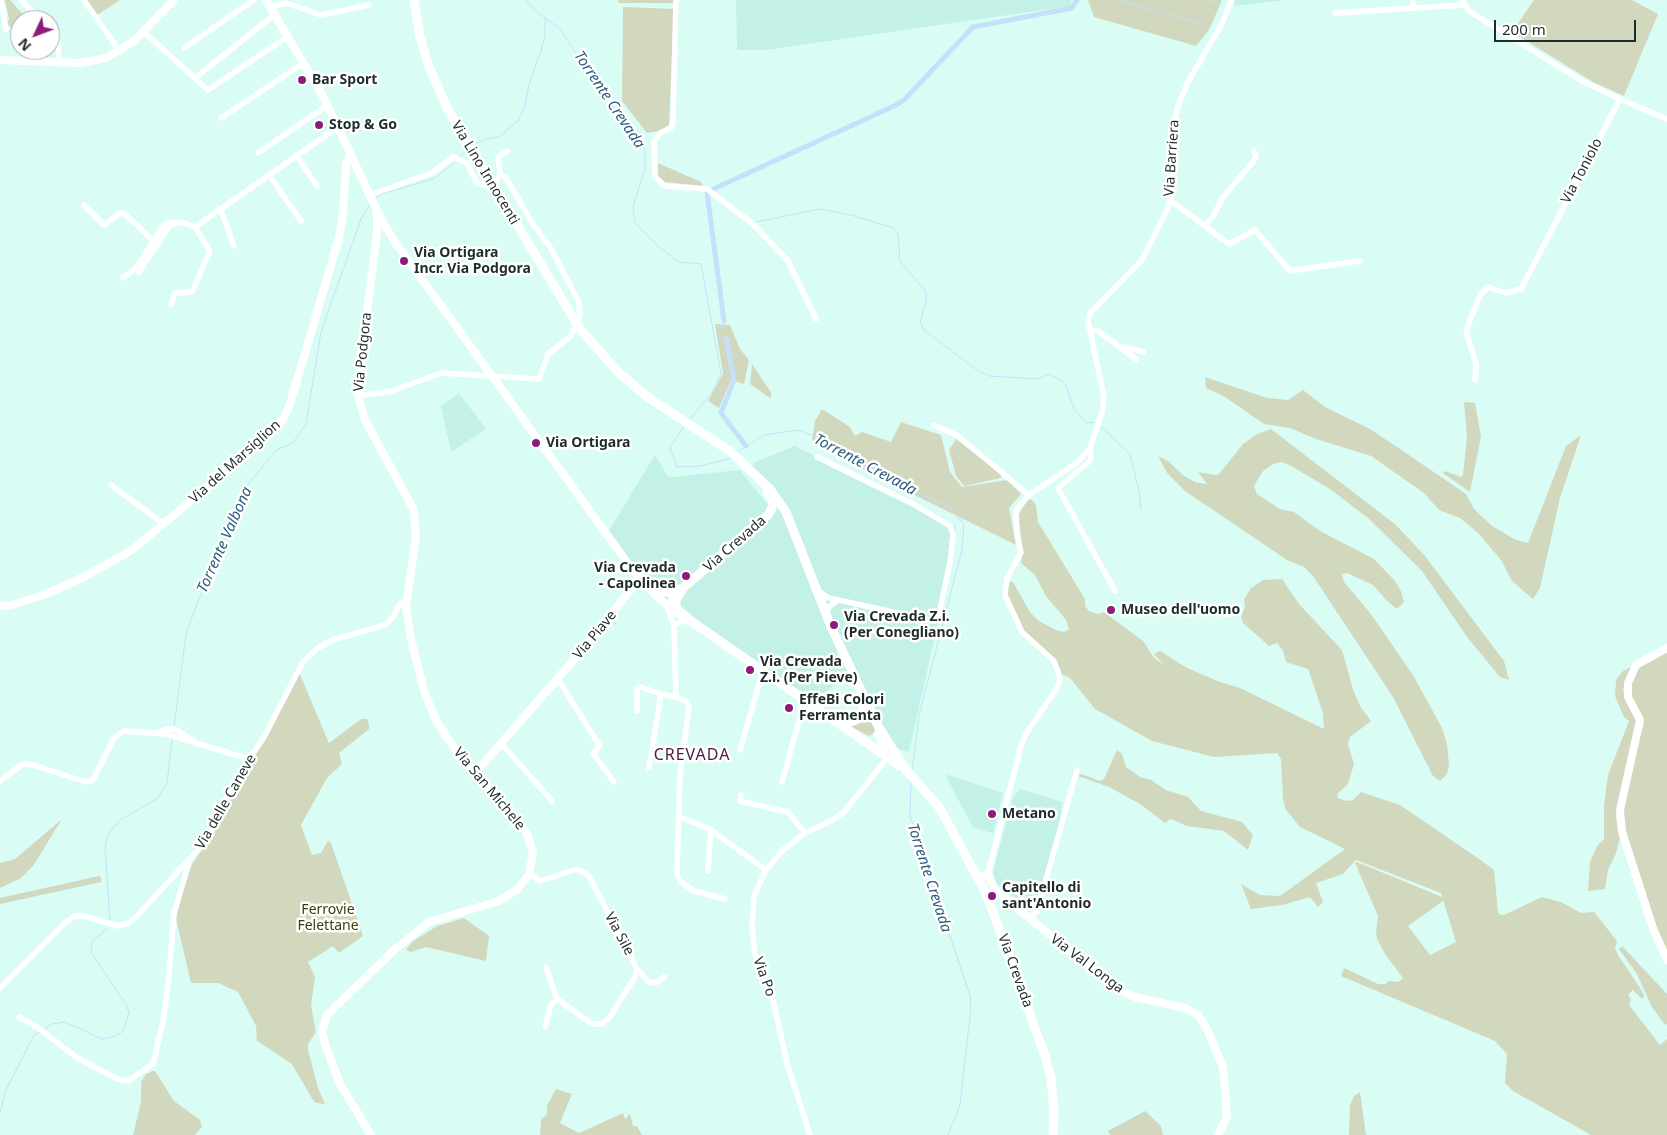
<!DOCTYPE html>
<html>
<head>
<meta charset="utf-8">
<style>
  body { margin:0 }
  #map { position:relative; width:1667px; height:1135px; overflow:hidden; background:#d9fdf5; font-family:"Noto Sans",sans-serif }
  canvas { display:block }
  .north { position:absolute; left:10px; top:10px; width:50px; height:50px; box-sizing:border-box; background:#fff; border:1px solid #a5abaa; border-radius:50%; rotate:227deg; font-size:14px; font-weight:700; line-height:20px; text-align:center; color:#1f2d2a }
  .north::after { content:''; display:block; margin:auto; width:18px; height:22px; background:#8e1a7b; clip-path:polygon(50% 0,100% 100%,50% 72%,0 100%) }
  .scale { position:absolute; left:1494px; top:20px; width:142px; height:22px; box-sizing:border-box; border:2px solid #1f2d2a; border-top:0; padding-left:6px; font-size:15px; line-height:18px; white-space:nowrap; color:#1f2d2a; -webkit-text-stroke:4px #fff; paint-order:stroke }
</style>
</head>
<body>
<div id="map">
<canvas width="1667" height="1135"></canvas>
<div class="north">N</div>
<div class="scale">200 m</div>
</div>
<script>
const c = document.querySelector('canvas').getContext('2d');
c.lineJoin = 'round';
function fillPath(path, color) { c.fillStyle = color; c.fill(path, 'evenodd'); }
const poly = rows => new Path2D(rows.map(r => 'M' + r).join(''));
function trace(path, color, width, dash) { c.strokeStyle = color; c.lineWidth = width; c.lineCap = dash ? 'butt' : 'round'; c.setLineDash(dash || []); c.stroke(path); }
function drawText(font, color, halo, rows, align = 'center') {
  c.font = font + ' "Noto Sans",sans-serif'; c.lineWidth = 5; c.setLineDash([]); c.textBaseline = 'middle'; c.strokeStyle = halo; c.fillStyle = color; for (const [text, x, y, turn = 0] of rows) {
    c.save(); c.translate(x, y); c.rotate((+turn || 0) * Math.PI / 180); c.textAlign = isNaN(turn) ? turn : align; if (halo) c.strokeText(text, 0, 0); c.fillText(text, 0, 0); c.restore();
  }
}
fillPath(poly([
  [736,0,1071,0,1071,6,766,50,737,50],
  [1235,0,1285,0,1234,6],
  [459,393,486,429,451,452,441,406],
  [795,446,956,527,952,560,909,752,891,747,853,671,813,702,683,612,653,589,632,566,608,532,655,455,668,476,673,477,740,470,769,506,780,499,752,466,755,462],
  [945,774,1003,793,993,833,973,828],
  [1020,789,1062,802,1061,823,1034,911,996,884,993,872,1013,797]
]), '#c4f1e7');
fillPath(poly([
  [5,0,10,0,28,20,20,20,20,37,9,37,14,31,6,22,9,19],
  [86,0,120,0,97,15],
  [618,0,673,0,673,3,619,3],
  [1088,0,1222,0,1209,30,1196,46,1094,17],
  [1534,0,1632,0,1658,14,1624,96,1593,82,1512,32],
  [623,7,674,9,669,125,659,131,647,133,622,101],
  [658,163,701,182,703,186,665,182,658,176],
  [715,324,730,325,740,349,749,360,744,384,731,380,719,408,708,401,723,373],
  [752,364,772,394,770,398,750,384],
  [1205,377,1267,398,1288,400,1303,390,1325,407,1370,429,1403,451,1466,494,1474,509,1492,526,1516,540,1528,543,1566,446,1581,435,1560,498,1540,588,1533,599,1512,581,1501,560,1478,533,1460,518,1439,510,1424,493,1371,456,1316,439,1290,428,1264,424,1225,397,1206,388],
  [1464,402,1475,403,1481,437,1470,492,1443,473,1445,471,1461,477,1463,475,1467,437],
  [822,409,850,427,855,436,862,432,891,442,901,422,941,435,950,472,962,487,1007,480,1021,494,1009,508,1016,545,870,473,812,440,815,421],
  [1271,429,1396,525,1425,556,1504,661,1509,680,1500,677,1467,637,1422,571,1368,518,1330,489,1291,466,1282,462,1273,464,1263,471,1254,486,1257,494,1280,509,1294,512,1320,531,1374,559,1395,581,1401,591,1404,602,1397,609,1388,602,1373,585,1347,573,1342,574,1344,582,1371,614,1413,675,1442,728,1447,744,1449,765,1447,774,1440,781,1433,776,1393,697,1313,576,1304,567,1287,560,1185,491,1167,473,1158,456,1168,461,1184,476,1195,482,1207,484,1198,472,1216,475,1219,474,1243,444,1257,434],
  [956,439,1002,475,1001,478,964,486,956,476,949,450],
  [1028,499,1032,500,1036,505,1038,522,1085,599,1085,606,1089,611,1098,614,1104,612,1143,641,1154,658,1164,665,1154,654,1160,651,1187,668,1220,682,1240,688,1324,729,1323,713,1308,669,1286,662,1283,651,1277,643,1269,646,1243,623,1241,616,1245,607,1244,600,1251,588,1263,580,1282,579,1299,604,1342,650,1353,689,1360,706,1371,721,1350,737,1348,744,1354,764,1348,784,1337,794,1338,798,1346,801,1353,800,1361,792,1400,805,1482,861,1494,870,1498,912,1501,915,1504,915,1542,897,1561,902,1581,913,1594,912,1617,941,1615,948,1618,955,1642,991,1644,996,1642,999,1633,990,1628,995,1631,999,1629,1005,1660,1045,1667,1039,1667,1135,1591,1135,1513,1091,1505,1083,1507,1054,1495,1041,1341,976,1344,968,1378,984,1385,984,1389,981,1398,982,1403,978,1385,954,1377,939,1376,932,1378,916,1355,863,1357,862,1442,897,1443,901,1408,926,1430,955,1456,942,1441,893,1356,860,1343,874,1316,883,1323,902,1318,907,1310,897,1282,905,1251,909,1241,884,1260,895,1280,896,1345,849,1300,827,1286,810,1283,799,1281,759,1277,753,1214,757,1152,741,1095,709,1070,678,1062,674,1057,661,1022,630,1007,597,1008,582,1013,582,1030,612,1039,621,1056,630,1064,632,1069,629,1066,620,1046,596,1035,575,1021,563,1023,551,1018,516],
  [1667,652,1667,963,1622,818,1634,754,1644,724,1641,713,1630,697,1633,676,1639,667],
  [1633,666,1626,680,1623,691,1637,721,1616,818,1620,838,1616,853,1608,870,1605,889,1588,891,1590,862,1597,846,1604,839,1604,805,1608,775,1629,721,1624,717,1615,696,1616,680,1623,671],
  [299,672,329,743,361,719,367,719,369,724,369,729,339,753,342,764,327,778,301,825,312,855,321,853,328,841,331,843,363,936,339,953,333,946,308,962,315,977,311,1006,316,1032,308,1044,308,1050,318,1088,325,1104,316,1103,313,1100,292,1064,257,1041,256,1026,238,992,218,983,191,983,175,914,192,864,214,833,237,782,266,739],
  [867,709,875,728,874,733,869,736,850,726],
  [1117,750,1122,754,1126,767,1140,777,1151,780,1166,790,1188,797,1201,811,1242,822,1253,835,1248,850,1224,831,1187,826,1171,819,1165,823,1140,804,1109,787,1078,776,1081,774,1100,781,1104,779],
  [62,819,33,866,21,878,0,888,0,863,15,859],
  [99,876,101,877,101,882,0,904,0,898],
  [464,918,489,936,486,961,426,947,411,952,406,950,412,942,437,926],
  [1622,946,1667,994,1667,1024,1665,1025,1652,1007,1637,974,1619,949],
  [153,1071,155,1071,174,1101,200,1120,202,1127,195,1135,133,1135,141,1102,141,1082,146,1074],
  [556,1089,572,1094,560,1123,579,1133,623,1113,625,1119,630,1114,633,1126,637,1126,642,1135,540,1135,541,1120,547,1114,547,1106],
  [1360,1092,1366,1135,1349,1135,1350,1105,1354,1096],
  [1145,1111,1161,1126,1163,1135,1110,1135,1108,1131]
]), '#d2d8be');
trace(poly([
  [526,0,536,11,560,29,591,76,645,149,645,169,633,207,635,223,659,247,679,262,701,264,721,374,712,392,690,419],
  [1119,0,1210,26],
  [1208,0,1220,4],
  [473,145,485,139,499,137,518,121,524,108,530,81,541,51,545,35,545,18],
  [460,157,468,149],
  [374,199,382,194,435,178,455,162],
  [756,222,820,209,851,215,894,228,898,234,900,261,926,292,926,302,920,323,924,330,977,370,989,376,1039,379,1048,374,1057,378,1066,385,1074,409,1085,422,1094,423],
  [716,326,723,327],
  [684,426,670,448,677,467,700,466,731,458],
  [1101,427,1130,454,1139,491,1141,509],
  [737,452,764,435,798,430,834,444,903,487,947,505,964,524,962,550,919,715,912,772],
  [174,727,186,634,198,601,213,571,223,546,234,509,243,491,276,450,293,443,306,424,321,332,361,219,370,204],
  [911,781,910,816,970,996,971,1008,960,1105,948,1135],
  [110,920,105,848,107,836,120,820,157,799,167,783,172,739],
  [43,1030,52,1024,65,1022,102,1039,115,1036,123,1031,129,1013,126,1004,91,952,92,941,107,929],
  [0,1112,6,1090,34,1035,40,1032]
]), '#c3e1fa', 1);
trace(poly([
  [724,321,707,192,894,106,904,100,973,27,1072,8,1077,0],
  [726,339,734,380,721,413,746,446]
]), '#c3e1fa', 5);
trace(poly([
  [1,0,6,29],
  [21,0,40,20],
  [84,0,120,52],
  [676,0,673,121,671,128,660,133,654,141,655,177,665,186,707,189,754,225,788,261,816,319],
  [1462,0,1469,11,1514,39,1582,81,1620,99,1521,289,1506,293,1488,287,1480,295,1466,331,1476,364,1475,380],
  [269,7,286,3,321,15,369,5],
  [1413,8,1413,0],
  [1335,13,1464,5],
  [144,32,208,90,287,37],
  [50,33,58,45,59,63],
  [184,48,254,0],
  [195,78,274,15],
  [1620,99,1667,119],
  [221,118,304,63],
  [258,153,328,105],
  [296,155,317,186],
  [269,175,301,221],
  [496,183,500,174,498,157,507,151],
  [370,195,432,173,453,157,467,163,477,183,489,187],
  [1170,200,1229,244,1255,230,1290,271,1360,261],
  [84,205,104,225,120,213,125,214,158,245],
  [220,208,234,246],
  [1206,225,1214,215,1223,197,1253,162,1256,156,1254,151],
  [139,272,170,225,181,222,195,227,338,127],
  [123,278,136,268,163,226,170,222,174,223],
  [171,305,175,293,192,292,210,251,195,227],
  [1090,330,1098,331,1136,359],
  [1122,347,1144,352],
  [358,396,392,391,441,373,539,379,548,354,571,336,580,315,579,302,550,247,531,221,506,178,500,174],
  [934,425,958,436,1029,495],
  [1090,448,1091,460,1058,488,1115,591],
  [817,457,913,504,950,526,953,534,950,562,939,614,934,621,829,598,818,591],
  [111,485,164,524],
  [825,614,830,606,838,600],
  [674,626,680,622,690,621],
  [557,678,600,746,593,753,614,782],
  [676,697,674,626,668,608,672,597,680,590],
  [637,711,637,688,641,687,661,694],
  [157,733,166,729,175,729,195,742],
  [501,743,552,801],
  [740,750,763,670],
  [649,768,661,694,676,697,687,702,689,707,680,775,677,874,680,881,694,891,725,899],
  [0,781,23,764,33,765,86,782,93,780,114,738,124,731,166,734,249,759],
  [782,782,805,699],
  [741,795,740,801,788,812,805,833],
  [680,817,711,830,766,870],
  [708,871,711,830],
  [529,874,540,881,574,870,580,870,589,876,637,969,635,977,610,1017,602,1024,592,1024,557,999,551,1005,545,1027],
  [988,874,1021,746,1026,734,1057,688,1060,679,1054,661,1022,632,1005,595,1007,578,1021,553,1017,535,1016,510,1029,495,1078,462,1090,448,1102,412,1104,397,1088,321,1090,313,1142,260,1167,210,1172,193,1174,123,1177,109,1188,82,1223,22,1231,0],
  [1029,919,1037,911,1077,770],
  [546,967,557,999],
  [637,969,650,983,658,982,665,976],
  [0,988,66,922,75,916,84,916,118,926,129,923,135,918,207,840,235,780,264,737,303,662,318,648,332,640,385,625,393,617,400,604,407,599],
  [19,1017,37,1027,76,1057,117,1079,128,1081,153,1064,163,1022,168,986,174,914,189,862],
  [810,1135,787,1063,771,990,755,954,752,927,754,896,766,870,782,851,805,833,833,820,844,812,888,757,876,734]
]), '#fff', 5.5);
trace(poly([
  [266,0,324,98,382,221,397,245,632,569,656,596,680,615],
  [0,60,80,63,106,58,134,41,174,0],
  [652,589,667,593,684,587],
  [0,606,12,605,46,594,84,577,132,550,265,439,284,418,290,404,339,238,343,215,346,164,351,154],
  [1667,648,1636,665,1628,683,1628,697,1640,720,1620,810,1622,832,1653,928,1667,960],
  [476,772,586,646,640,578],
  [979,878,988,874,995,890],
  [995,890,1115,988,1135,997,1185,1008,1199,1016,1207,1029,1223,1067,1227,1117,1218,1135],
  [371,1135,340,1084,325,1044,322,1032,327,1015,394,950,429,922,499,901,518,889,529,874,533,853,527,833,454,748,437,722,425,694,411,639,406,607,416,537,414,510,365,420,358,396,359,373,377,234,377,211]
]), '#fff', 8);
trace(poly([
  [414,0,420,37,428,64,447,108,580,329,619,373,649,398,730,451,770,489,786,512,832,629,878,726,906,770,939,807,986,893,1045,1056,1051,1078,1054,1111,1053,1135],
  [767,492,773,501,772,508,768,515,684,587,676,600,676,608,691,621,900,766],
  [840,721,848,723,860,718,863,711,863,699]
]), '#fff', 9);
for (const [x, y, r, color] of [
  [302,80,5,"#8e1a7b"],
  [319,125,5,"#8e1a7b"],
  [404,261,5,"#8e1a7b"],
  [536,443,5,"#8e1a7b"],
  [686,576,5,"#8e1a7b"],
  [1111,610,5,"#8e1a7b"],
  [834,625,5,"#8e1a7b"],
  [750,670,5,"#8e1a7b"],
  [789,708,5,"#8e1a7b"],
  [992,814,5,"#8e1a7b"],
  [992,896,5,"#8e1a7b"]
]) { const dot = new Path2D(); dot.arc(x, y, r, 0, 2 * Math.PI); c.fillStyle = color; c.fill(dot); trace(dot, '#fff', 2); }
drawText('bold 14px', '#1f2d2a', '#fff', [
  ["Bar Sport",312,80],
  ["Stop & Go",329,125],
  ["Via Ortigara",414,253],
  ["Incr. Via Podgora",414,269],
  ["Via Ortigara",546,443],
  ["Via Crevada",676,568,"right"],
  ["- Capolinea",676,584,"right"],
  ["Museo dell'uomo",1121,610],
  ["Via Crevada Z.i.",844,617],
  ["(Per Conegliano)",844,633],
  ["Via Crevada",760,662],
  ["Z.i. (Per Pieve)",760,678],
  ["EffeBi Colori",799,700],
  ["Ferramenta",799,716],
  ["Metano",1002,814],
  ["Capitello di",1002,888],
  ["sant'Antonio",1002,904]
], 'left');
drawText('14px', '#1f2d2a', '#fff', [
  ["Via Barriera",1172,158,-86],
  ["Via Toniolo",1582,171,-62],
  ["Via Lino Innocenti",485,173,59],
  ["Via Podgora",363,352,-84],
  ["Via del Marsiglion",235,462,-42],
  ["Via Crevada",735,544,-41],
  ["Via Piave",595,635,-50],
  ["Via San Michele",489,789,50],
  ["Via delle Caneve",226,802,-60],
  ["Via Sile",619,934,62],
  ["Via Val Longa",1087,964,37],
  ["Via Crevada",1015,971,70],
  ["Via Po",764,977,70]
]);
drawText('14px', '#373f07', '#fff', [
  ["Ferrovie",328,910],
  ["Felettane",328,926]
]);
drawText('italic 15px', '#2d5c7f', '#fff', [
  ["Torrente Crevada",609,100,56],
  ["Torrente Crevada",865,465,28],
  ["Torrente Valbona",225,540,-66],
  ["Torrente Crevada",929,878,72]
]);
c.letterSpacing = '1px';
drawText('16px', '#4d1743', '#fff', [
  ["CREVADA",692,755]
]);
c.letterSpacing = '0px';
</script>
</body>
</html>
